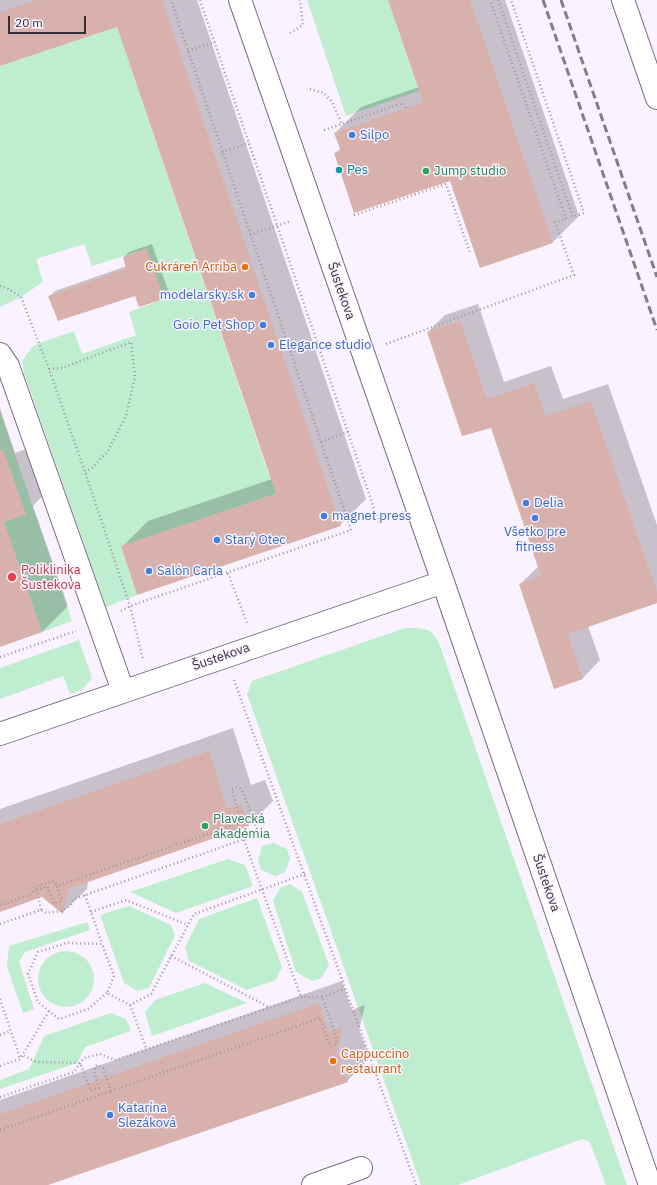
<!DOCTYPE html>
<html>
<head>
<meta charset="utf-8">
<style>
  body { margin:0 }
  #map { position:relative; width:657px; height:1185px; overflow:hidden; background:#faf2ff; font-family:"IBM Plex Sans",sans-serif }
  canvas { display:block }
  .scale { position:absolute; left:8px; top:16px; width:78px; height:18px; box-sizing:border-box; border:2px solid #362e3a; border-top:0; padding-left:5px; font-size:12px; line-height:14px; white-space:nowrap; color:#362e3a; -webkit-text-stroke:3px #faf2ff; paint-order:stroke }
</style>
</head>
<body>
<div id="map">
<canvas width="657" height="1185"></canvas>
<div class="scale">20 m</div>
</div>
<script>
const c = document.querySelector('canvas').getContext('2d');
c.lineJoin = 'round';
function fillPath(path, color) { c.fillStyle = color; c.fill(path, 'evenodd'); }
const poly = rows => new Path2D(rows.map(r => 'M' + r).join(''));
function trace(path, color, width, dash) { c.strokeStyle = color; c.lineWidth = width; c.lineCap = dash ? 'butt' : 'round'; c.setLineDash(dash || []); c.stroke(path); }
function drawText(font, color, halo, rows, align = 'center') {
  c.font = font + ' "IBM Plex Sans",sans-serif'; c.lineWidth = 3; c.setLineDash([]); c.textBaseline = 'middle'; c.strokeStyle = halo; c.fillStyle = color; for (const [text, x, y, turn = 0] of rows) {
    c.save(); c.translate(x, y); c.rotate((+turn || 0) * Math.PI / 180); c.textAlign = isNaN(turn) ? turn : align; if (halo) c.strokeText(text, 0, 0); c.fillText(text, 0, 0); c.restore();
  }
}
fillPath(poly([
  [307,0,388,0,419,91,346,116],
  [117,27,268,473,278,493,121,546,137,595,106,607,24,373,22,361,32,347,39,343,74,331,82,354,136,335,129,312,164,299,146,249,92,266,84,244,36,259,43,282,21,297,0,307,0,66],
  [0,411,72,621,42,632,4,522,26,514,0,474],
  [405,628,418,628,428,630,435,636,439,643,627,1185,606,1185,590,1142,582,1139,458,1185,421,1185,247,694,252,681],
  [79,640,92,678,82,690,70,694,63,676,0,699,0,668],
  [273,843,287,849,290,859,285,872,275,876,261,870,258,861,262,846],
  [228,859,245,865,253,886,176,913,130,892],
  [290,884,302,892,329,965,321,978,312,981,296,972,273,901,280,888],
  [257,898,282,967,276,980,247,990,189,961,185,947,199,919],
  [129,906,171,925,175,935,149,988,138,991,124,983,100,915],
  [87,922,90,930,25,952,19,962,34,1009,23,1013,7,967,9,946],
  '38 979a28 28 0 1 1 56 0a28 28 0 1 1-56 0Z',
  [205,983,247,1003,152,1036,145,1012,155,1000],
  [111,1013,126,1019,131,1031,85,1047,77,1063,0,1089,0,1080,29,1069,44,1036]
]), '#beeecf');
fillPath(poly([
  [0,0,197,0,366,499,340,525,122,547,148,521,272,479,118,25,0,65],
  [389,0,505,0,579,216,553,242,481,267,450,180,335,153,341,148,335,133,361,107,419,87],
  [152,244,169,293,163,298,136,294,50,296,55,291,127,266,124,257,129,252],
  [478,304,504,382,551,366,563,399,608,384,657,525,657,602,588,626,600,660,583,678,555,687,520,584,539,566,491,427,428,332,445,315],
  [0,408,15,453,37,445,51,487,33,506,68,606,42,632,0,646],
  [233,728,251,785,265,780,273,801,248,826,88,881,87,889,62,913,42,896,0,911,0,809],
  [342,981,352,1010,365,1005,359,1030,370,1058,347,1081,45,1185,0,1185,0,1100]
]), '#0003');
fillPath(poly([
  [36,0,162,0,341,526,137,595,121,546,276,494,117,27,0,66,0,12],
  [388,0,470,0,553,243,480,268,450,181,354,213,334,153,341,151,334,133,423,102],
  [147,249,164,299,139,307,135,296,58,321,48,296,126,269,123,257],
  [460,321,487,399,534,383,545,416,591,401,657,592,657,603,568,634,583,679,554,689,519,584,541,576,491,428,462,436,427,332],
  [3,449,26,514,4,522,42,632,0,647,0,450],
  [209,751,227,809,241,804,249,826,68,889,63,914,42,897,0,912,0,824],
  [319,1003,329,1032,343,1027,337,1054,348,1082,48,1185,0,1185,0,1114]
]), '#d8b1ac');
const minor = poly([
  [240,0,443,582,650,1185],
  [623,0,657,98],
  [0,354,8,366,123,691],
  [0,734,443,582],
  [313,1185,361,1168]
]);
trace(minor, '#7c6b86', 24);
trace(poly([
  [200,0,379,523],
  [498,0,573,217,584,213,511,0],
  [290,33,303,25,300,0],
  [188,51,215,42],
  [310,89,324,93,332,102,342,124,403,103,406,108],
  [324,130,342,124],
  [222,152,249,143],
  [354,215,446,184,470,253],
  [250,235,291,221],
  [0,286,7,288,21,297,49,369,85,472,130,606,143,660],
  [386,344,574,275,555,222,566,219,490,0],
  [290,352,318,342],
  [49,369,62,368,131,342,135,377,126,416,108,451,92,468,85,472],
  [321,442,348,432],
  [228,573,247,623],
  [121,611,130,606,351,530,171,0],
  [0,657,76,631],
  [234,680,416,1185],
  [244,840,301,997],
  [85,895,102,944],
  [0,905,32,894,35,887,54,881,57,886],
  [91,912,126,900,188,925],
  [0,924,41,910,46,913,61,911,71,905,74,899,259,834,242,790,238,787,232,789,236,806,242,822,57,886,61,898,61,901,54,904,47,886,37,890,41,910],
  [171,956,269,1007],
  [107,993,88,1009,59,1019,38,1002,28,974,38,952,67,943,102,944,114,976,107,993,130,1005,151,994,194,914,305,874],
  [322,997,345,989],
  [0,999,20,1058],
  [130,1005,147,1050],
  [0,1035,11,1031],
  [0,1066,20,1059,49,1011],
  [0,1097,74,1072,80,1063,84,1058,100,1054,115,1060,301,997,322,997,337,1039,336,1044,330,1046,329,1044,320,1018,111,1091,103,1068,98,1065,95,1066,94,1072,99,1088,91,1091,80,1063,37,1062,22,1055],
  [0,1130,111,1091]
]), '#9e96a3', 2.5, [1, 3]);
trace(minor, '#fff', 22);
trace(poly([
  [543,0,657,330],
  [561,0,657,277]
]), '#847c88', 3, [8, 4]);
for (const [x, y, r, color] of [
  [352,135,4,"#3f7fe0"],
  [339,170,4,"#0f9aa8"],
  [426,171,4,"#2e9e5b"],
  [245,267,4,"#e8710a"],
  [252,295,4,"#3f7fe0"],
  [263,325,4,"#3f7fe0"],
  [271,345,4,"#3f7fe0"],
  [526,503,4,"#3f7fe0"],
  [324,516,4,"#3f7fe0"],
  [535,518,4,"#3f7fe0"],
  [217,540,4,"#3f7fe0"],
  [149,571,4,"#3f7fe0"],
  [12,577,5,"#e0444e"],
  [205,826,4,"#2e9e5b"],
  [333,1061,4,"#e8710a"],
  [110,1115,4,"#3f7fe0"]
]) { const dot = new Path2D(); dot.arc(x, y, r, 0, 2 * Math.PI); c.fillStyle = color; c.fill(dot); trace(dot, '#faf2ff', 1.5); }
drawText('13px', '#366cbe', '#faf2ff', [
  ["Silpo",360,135],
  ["modelarsky.sk",244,295,"right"],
  ["Goio Pet Shop",255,325,"right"],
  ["Elegance studio",279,345],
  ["Delia",534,503],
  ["magnet press",332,516],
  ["Všetko pre",535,532,"center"],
  ["fitness",535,547,"center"],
  ["Starý Otec",225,540],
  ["Salón Carla",157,571],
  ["Katarína",118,1108],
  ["Slezáková",118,1123]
], 'left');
drawText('13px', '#0d838f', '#faf2ff', [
  ["Pes",347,170]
], 'left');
drawText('13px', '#27864d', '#faf2ff', [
  ["Jump studio",434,171],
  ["Plavecká",213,819],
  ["akadémia",213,834]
], 'left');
drawText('13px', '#c56008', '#faf2ff', [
  ["Cukráreň Arriba",237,267],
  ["Cappuccino",341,1054,"left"],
  ["restaurant",341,1069,"left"]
], 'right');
drawText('13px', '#362e3a', '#faf2ff', [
  ["Šustekova",341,291,71],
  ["Šustekova",221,657,-19],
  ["Šustekova",546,883,71]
]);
drawText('13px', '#be3a42', '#faf2ff', [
  ["Poliklinika",21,570],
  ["Šustekova",21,585]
], 'left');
</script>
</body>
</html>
